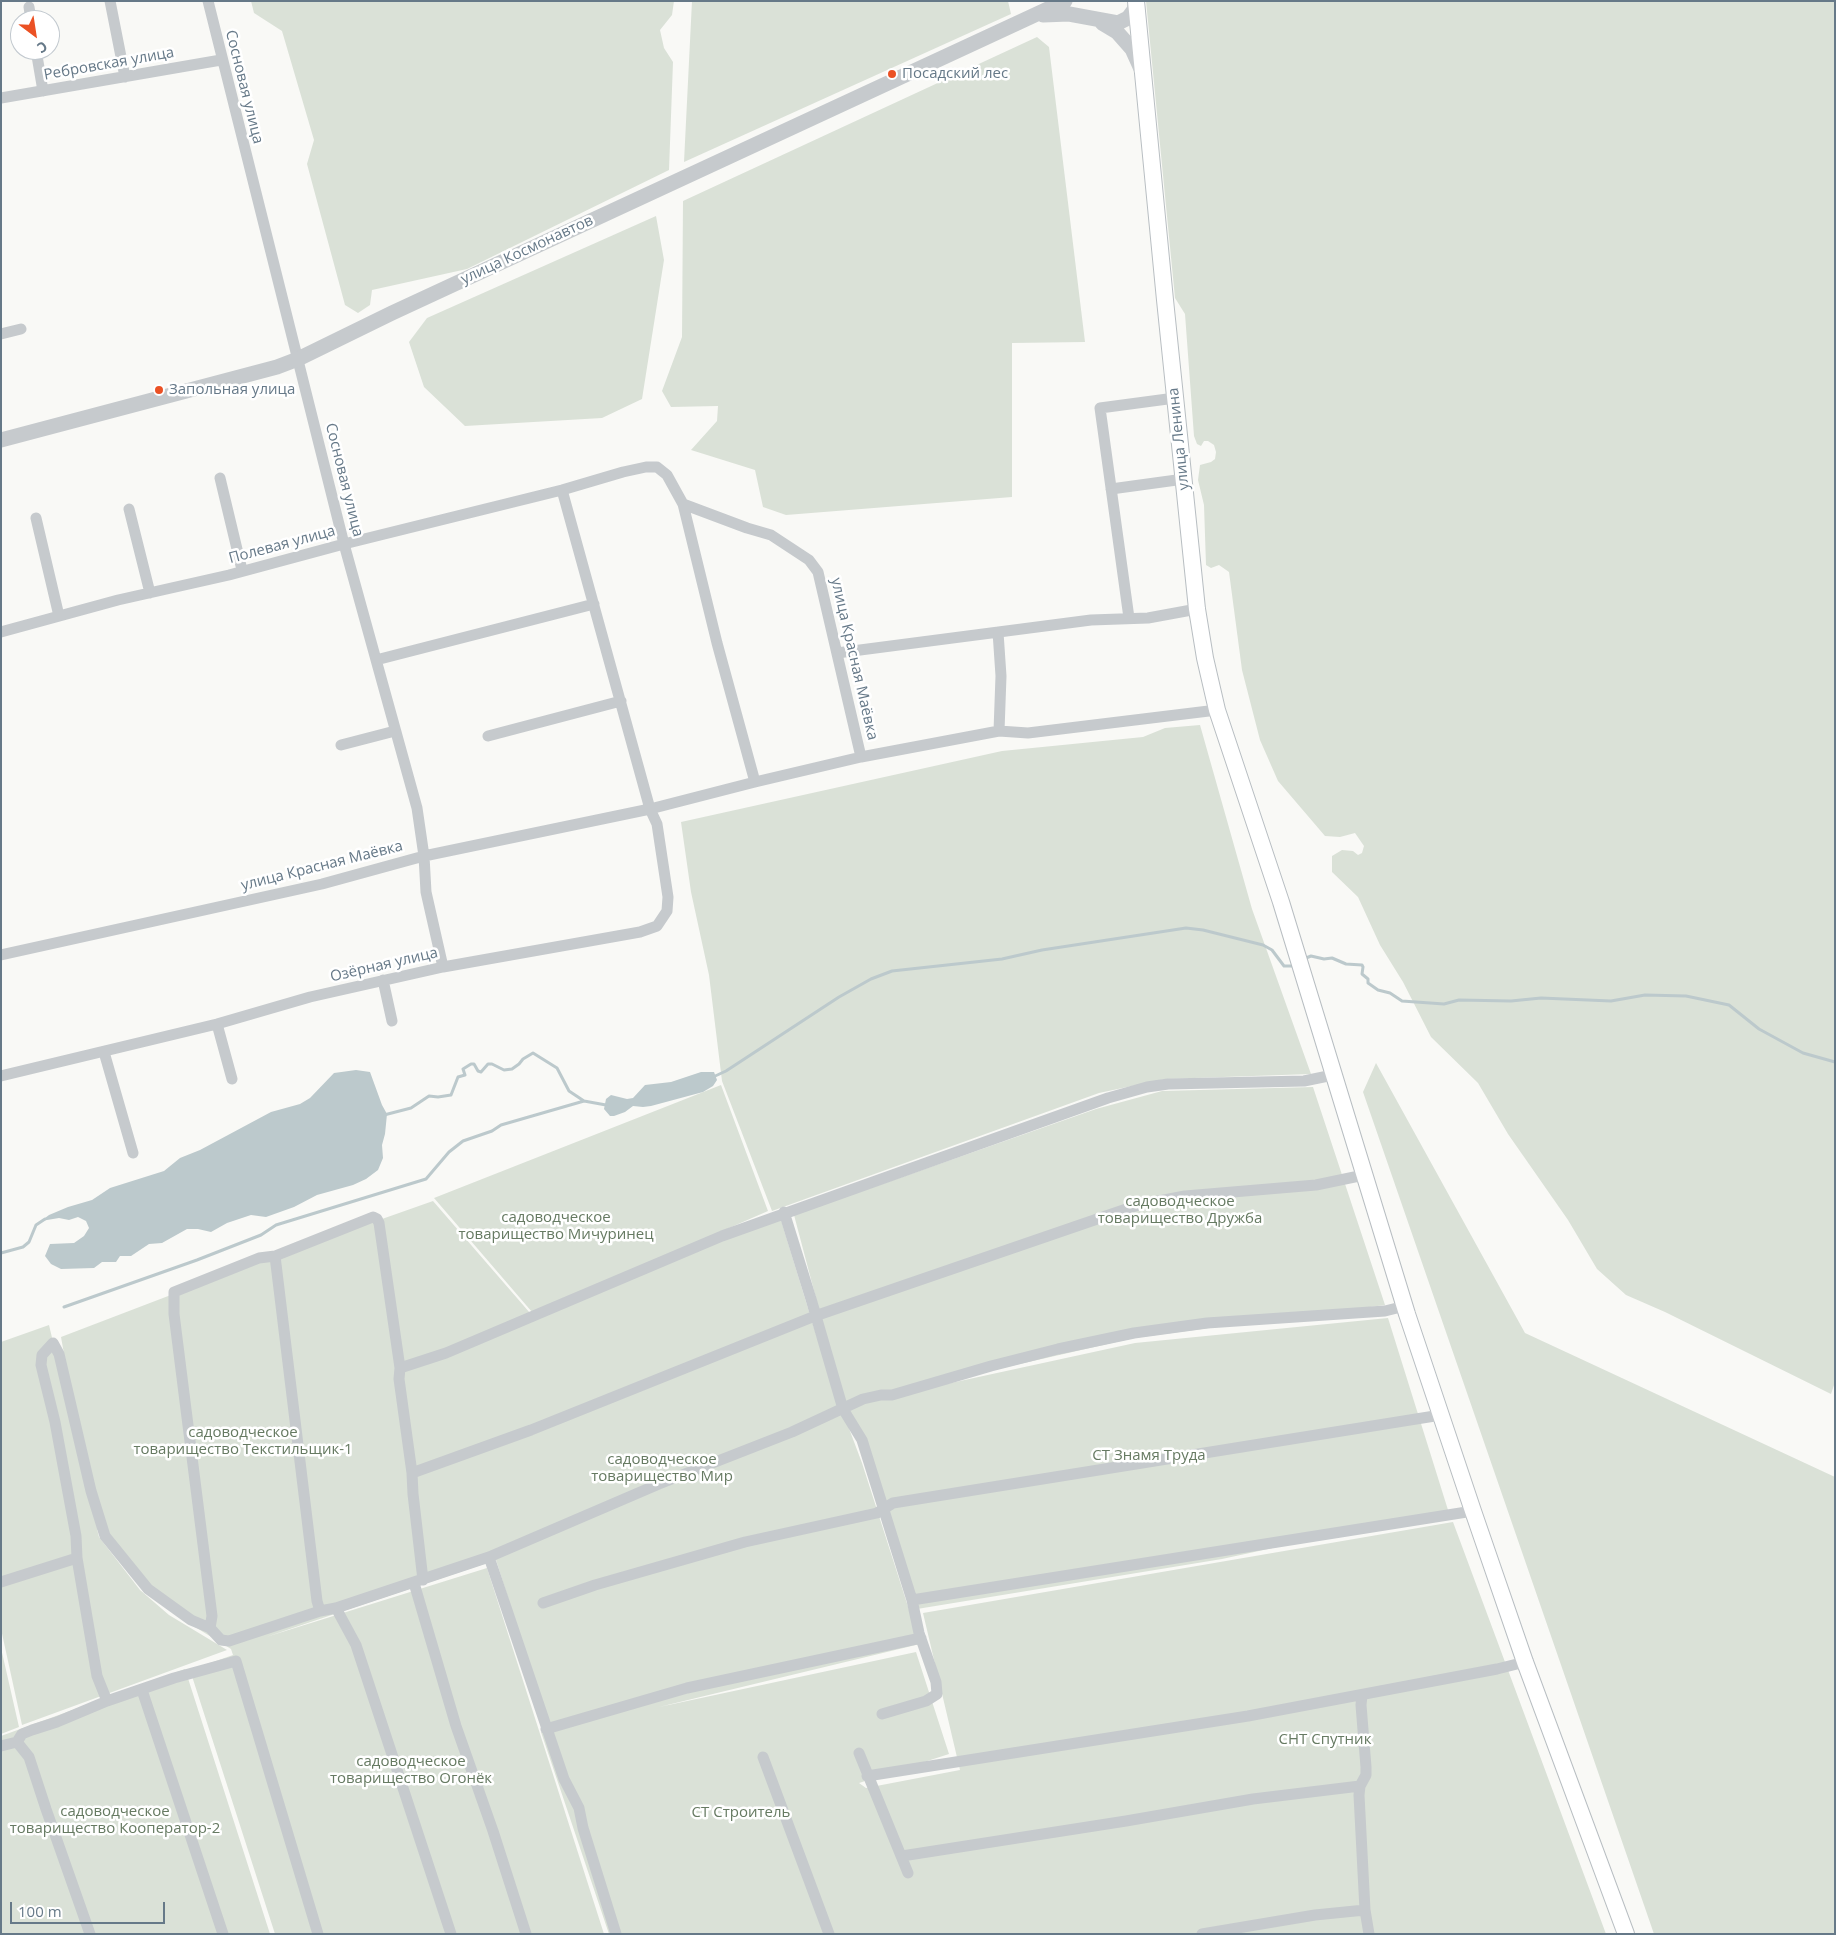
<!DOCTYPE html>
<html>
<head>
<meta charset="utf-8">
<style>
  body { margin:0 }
  #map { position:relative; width:1836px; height:1935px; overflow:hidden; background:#f9f9f6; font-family:"Open Sans",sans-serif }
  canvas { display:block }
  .frame { position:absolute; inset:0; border:2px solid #667988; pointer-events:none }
  .north { position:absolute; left:10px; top:10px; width:50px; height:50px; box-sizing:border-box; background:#fff; border:1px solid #c2c9cf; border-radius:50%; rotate:149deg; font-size:14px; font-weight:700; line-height:20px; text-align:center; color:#667988 }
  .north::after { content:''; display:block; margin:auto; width:18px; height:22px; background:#eb5124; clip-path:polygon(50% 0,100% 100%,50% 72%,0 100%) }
  .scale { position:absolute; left:10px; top:1902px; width:155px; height:22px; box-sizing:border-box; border:2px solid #667988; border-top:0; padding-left:6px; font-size:15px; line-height:18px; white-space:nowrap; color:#667988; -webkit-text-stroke:4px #fff; paint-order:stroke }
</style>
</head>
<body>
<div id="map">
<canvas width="1836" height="1935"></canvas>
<div class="frame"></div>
<div class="north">С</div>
<div class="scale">100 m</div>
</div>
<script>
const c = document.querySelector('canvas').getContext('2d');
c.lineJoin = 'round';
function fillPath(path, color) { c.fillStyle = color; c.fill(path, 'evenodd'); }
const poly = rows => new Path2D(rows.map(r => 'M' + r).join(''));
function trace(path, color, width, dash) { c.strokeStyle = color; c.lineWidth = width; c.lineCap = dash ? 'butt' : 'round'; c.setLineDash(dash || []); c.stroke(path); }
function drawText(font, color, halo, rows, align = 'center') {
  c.font = font + ' "Open Sans",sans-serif'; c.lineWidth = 5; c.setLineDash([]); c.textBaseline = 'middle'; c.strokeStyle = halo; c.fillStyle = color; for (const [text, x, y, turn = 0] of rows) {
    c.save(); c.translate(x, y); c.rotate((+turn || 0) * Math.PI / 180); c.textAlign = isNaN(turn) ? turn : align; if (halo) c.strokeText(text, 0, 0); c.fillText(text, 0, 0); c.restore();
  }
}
fillPath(poly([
  [251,1,674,1,672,15,660,30,664,48,673,62,669,170,467,269,372,290,370,305,358,313,345,305,307,164,314,140,282,31,254,13],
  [692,1,1008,1,1011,14,684,162],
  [1146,1,1835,1,1835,1382,1831,1394,1665,1312,1626,1295,1597,1269,1568,1220,1508,1134,1478,1083,1431,1037,1403,982,1380,945,1358,897,1332,872,1332,856,1342,850,1353,851,1358,855,1362,853,1364,846,1355,833,1340,837,1325,836,1278,781,1260,740,1242,670,1229,572,1219,565,1211,568,1206,565,1204,505,1198,480,1200,465,1211,462,1215,459,1216,452,1214,445,1208,441,1204,441,1201,446,1197,444,1194,436,1185,314,1175,298],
  [1037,37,1049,47,1085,342,1012,343,1012,497,786,515,763,507,755,470,691,450,717,421,718,406,671,407,662,391,682,337,683,201],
  [656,216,664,260,642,399,602,418,465,426,424,387,409,342,427,318],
  [1200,725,1252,909,1311,1074,1165,1079,1099,1093,772,1211,722,1081,709,975,691,892,681,822,1002,751,1143,737,1165,728],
  [1376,1063,1525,1333,1835,1477,1835,1934,1654,1934,1363,1092],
  [721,1085,768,1211,569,1298,780,1217,827,1370,862,1463,920,1644,659,1707,916,1652,949,1754,859,1783,866,1788,960,1770,923,1613,1453,1522,1606,1934,609,1934,541,1732,550,1730,496,1560,266,1637,487,1568,604,1934,275,1934,190,1670,233,1655,231,1649,177,1616,97,1529,99,1537,140,1590,169,1615,227,1650,22,1725,1,1629,1,1342,49,1325,89,1493,61,1337,380,1215,382,1219,433,1201,530,1313,532,1312,434,1198],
  [1313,1087,1385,1305,1134,1338,844,1404,794,1215,1096,1109,1162,1091],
  [1388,1318,1448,1510,1222,1559,917,1609,845,1406,1135,1343],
  [1,1648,19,1727,1,1734],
  [185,1669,270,1934,1,1934,1,1736]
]), '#dae1d7');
fillPath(poly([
  [356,1070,370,1072,382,1105,387,1114,385,1134,382,1145,383,1158,378,1170,366,1179,353,1185,317,1195,294,1207,266,1217,251,1215,227,1223,211,1232,198,1229,187,1229,162,1243,149,1244,131,1256,120,1256,116,1262,102,1262,94,1268,61,1269,51,1264,45,1256,50,1244,74,1243,84,1236,89,1228,86,1221,78,1217,69,1220,59,1218,41,1221,49,1215,68,1207,92,1200,110,1188,164,1171,180,1158,200,1150,271,1112,300,1104,310,1098,334,1073],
  [701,1072,714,1072,717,1080,713,1086,703,1092,651,1106,643,1107,633,1106,625,1112,614,1116,610,1116,604,1109,606,1099,611,1095,627,1099,633,1098,645,1085,671,1082]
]), '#bcc9cc');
trace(poly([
  [1306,958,1311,956,1324,959,1332,958,1346,964,1362,965,1363,967,1362,974,1368,979,1368,983,1378,990,1390,993,1402,1001,1444,1004,1459,1000,1511,1001,1541,998,1611,1001,1645,995,1686,996,1729,1005,1759,1029,1803,1053,1835,1062],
  [713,1077,726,1071,839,997,871,979,892,971,1002,959,1042,950,1186,928,1203,930,1263,945,1272,950,1284,966,1293,966],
  [384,1115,411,1108,429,1096,438,1097,451,1095,458,1077,465,1075,463,1069,471,1064,474,1064,478,1071,481,1072,488,1064,492,1064,504,1070,512,1069,519,1064,523,1059,533,1053,557,1068,569,1091,584,1101,606,1105],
  [1,1253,23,1247,29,1242,36,1225,45,1219],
  [64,1307,197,1260,261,1235,276,1225,426,1179,449,1152,463,1141,492,1131,501,1125,584,1101]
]), '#bcc9cc', 3);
const secondary = poly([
  [1136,1,1165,300,1197,609,1205,658,1217,710,1281,902,1407,1314,1473,1511,1525,1662,1626,1934]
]);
trace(secondary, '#b8bec2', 18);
trace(poly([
  [110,1,125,77],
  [208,1,344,544,417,808,424,856,426,892,443,967],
  [29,7,31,20],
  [36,50,43,91],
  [1,98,221,60],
  [1,334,21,329],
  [220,478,242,570],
  [1111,489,1184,479],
  [683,504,747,528,771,535,809,560,818,572,861,757],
  [129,509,150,593],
  [36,518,59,616],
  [1129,618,1100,408,1175,398],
  [1,632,118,600,229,575,344,544,562,490,623,472,646,467,657,467,667,475,683,504,717,643,755,782],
  [998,632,1001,676,999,731],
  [837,653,1091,620,1148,618,1197,609],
  [376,660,594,604],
  [488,736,621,701],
  [341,745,395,731],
  [1,955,322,884,424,856,650,809,755,782,861,757,999,731,1028,733,1217,710],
  [383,980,392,1021],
  [217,1024,232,1079],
  [104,1052,133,1153],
  [1,1076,217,1024,310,997,443,967,640,932,657,926,667,911,668,897,657,824,650,809,562,490],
  [784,1212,811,1299,843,1409,862,1440,912,1600,919,1633,936,1682,937,1694,926,1701,882,1714],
  [275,1256,317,1601,320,1611],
  [400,1368,446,1353,722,1236,1108,1098,1147,1087,1168,1084,1304,1081,1333,1075],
  [412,1473,531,1430,815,1316,1138,1205,1185,1196,1316,1185,1364,1175],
  [489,1557,564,1779,579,1808,583,1828,616,1934],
  [1,1582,77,1558],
  [414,1583,456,1726,493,1831,526,1934],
  [912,1600,1473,1511],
  [543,1603,595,1585,745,1542,877,1513,893,1503,1441,1415],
  [336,1608,356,1645,451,1934],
  [210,1628,212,1616,174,1314,174,1292,259,1258,275,1256,373,1217,377,1219,379,1223,400,1368,399,1379,412,1473,413,1494,423,1580],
  [142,1690,223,1934],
  [1362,1695,1361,1705,1366,1767,1366,1775,1360,1786,1359,1795,1365,1910,1369,1934],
  [107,1701,97,1676,77,1558,76,1536,55,1422,41,1365,42,1355,53,1343,59,1354,91,1491,105,1536,148,1589,191,1620,210,1628,221,1640,229,1641,320,1611,336,1608,489,1557,659,1484,792,1432,863,1399,881,1395,892,1395,991,1366,1058,1349,1134,1333,1207,1323,1385,1311,1405,1306],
  [546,1729,687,1688,921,1638],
  [17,1742,29,1757,46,1809,90,1934],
  [1,1746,17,1742,22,1734,32,1730,57,1722,107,1701,174,1678,236,1661,318,1934],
  [859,1753,908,1873],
  [763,1757,829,1934],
  [867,1776,1248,1716,1497,1669,1525,1662],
  [902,1856,1126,1821,1253,1799,1360,1786],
  [1202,1934,1315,1915,1365,1910]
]), '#c6cacd', 11);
trace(poly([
  [1043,15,1069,14,1118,23,1128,18,1134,10,1136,1],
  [1102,23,1117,32,1132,49,1141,69],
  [1,440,277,367,298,359,392,313,1065,1]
]), '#c6cacd', 15);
trace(secondary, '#fff', 16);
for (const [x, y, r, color] of [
  [892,74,5,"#eb5124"],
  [159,390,5,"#eb5124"]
]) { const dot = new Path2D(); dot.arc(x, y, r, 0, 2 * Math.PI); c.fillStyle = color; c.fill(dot); trace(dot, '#fff', 2); }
drawText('15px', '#667988', '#fff', [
  ["Ребровская улица",109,64,-10],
  ["Сосновая улица",244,87,76],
  ["улица Космонавтов",527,250,-25],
  ["улица Ленина",1179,439,-96],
  ["Сосновая улица",344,480,76],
  ["Полевая улица",282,545,-15],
  ["улица Красная Маёвка",854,659,77],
  ["улица Красная Маёвка",322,866,-14],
  ["Озёрная улица",384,965,-13]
]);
drawText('15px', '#667988', '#fff', [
  ["Посадский лес",902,74],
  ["Запольная улица",169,390]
], 'left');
drawText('15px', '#667a62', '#fff', [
  ["садоводческое",1180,1202],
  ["товарищество Дружба",1180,1219],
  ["садоводческое",556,1218],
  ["товарищество Мичуринец",556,1235],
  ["садоводческое",243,1433],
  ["товарищество Текстильщик-1",243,1450],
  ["СТ Знамя Труда",1149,1456],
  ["садоводческое",662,1460],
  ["товарищество Мир",662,1477],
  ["СНТ Спутник",1325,1740],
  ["садоводческое",411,1762],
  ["товарищество Огонёк",411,1779],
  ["садоводческое",115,1812],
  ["товарищество Кооператор-2",115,1829],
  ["СТ Строитель",741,1813]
]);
</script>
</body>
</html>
